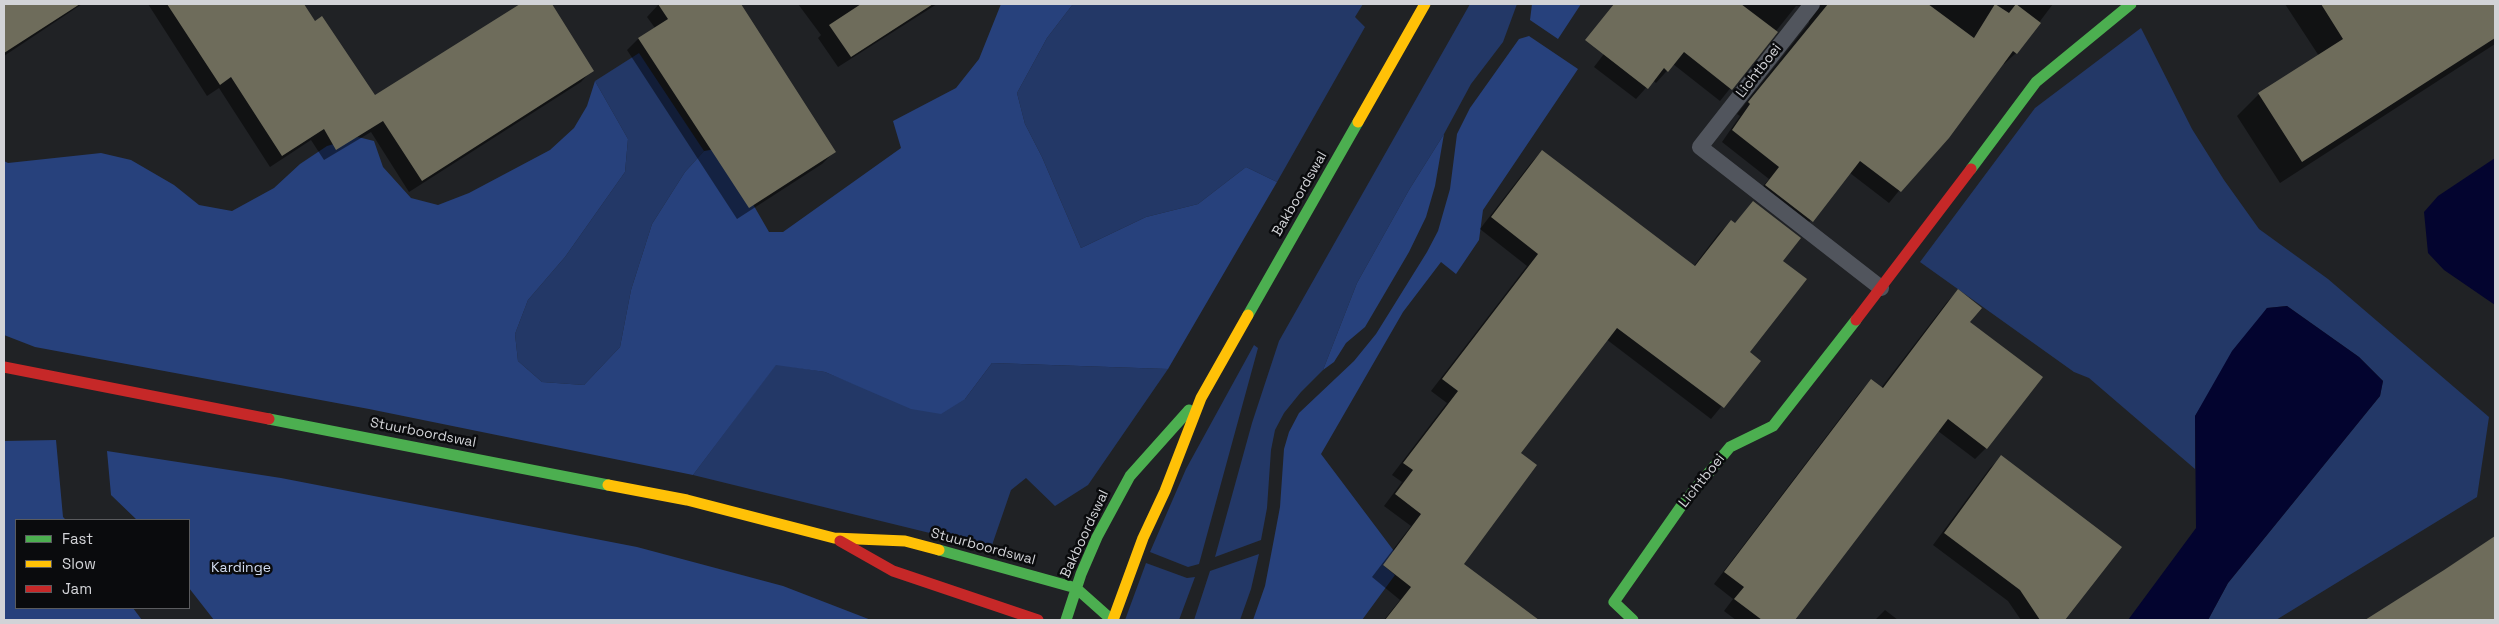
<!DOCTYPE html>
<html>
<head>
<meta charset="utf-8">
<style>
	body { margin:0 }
	#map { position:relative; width:2499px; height:624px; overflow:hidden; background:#202225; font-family:"Space Grotesk",sans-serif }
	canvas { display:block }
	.frame { position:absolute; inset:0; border:5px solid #d2d3d7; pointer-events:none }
	.legend { position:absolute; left:15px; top:519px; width:175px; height:90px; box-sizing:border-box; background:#0a0b0d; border:1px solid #5a5b5e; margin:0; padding:6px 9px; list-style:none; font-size:15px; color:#d2d3d7 }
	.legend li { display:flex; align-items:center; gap:10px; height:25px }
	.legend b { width:25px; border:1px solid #5a5b5e }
</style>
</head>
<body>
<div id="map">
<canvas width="2499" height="624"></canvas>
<div class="frame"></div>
<ul class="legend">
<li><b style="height:6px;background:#4caf50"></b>Fast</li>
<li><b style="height:6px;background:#ffc107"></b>Slow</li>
<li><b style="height:6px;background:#c62828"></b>Jam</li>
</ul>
</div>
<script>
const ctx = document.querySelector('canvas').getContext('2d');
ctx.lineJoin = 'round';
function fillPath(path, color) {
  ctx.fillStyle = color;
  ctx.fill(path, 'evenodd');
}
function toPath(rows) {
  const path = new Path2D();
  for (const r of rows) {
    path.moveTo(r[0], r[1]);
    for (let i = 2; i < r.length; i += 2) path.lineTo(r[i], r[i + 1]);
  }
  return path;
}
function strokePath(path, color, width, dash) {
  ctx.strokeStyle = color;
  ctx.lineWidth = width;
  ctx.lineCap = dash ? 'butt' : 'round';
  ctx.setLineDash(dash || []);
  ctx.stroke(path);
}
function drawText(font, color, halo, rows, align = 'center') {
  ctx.font = font + ' "Space Grotesk",sans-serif';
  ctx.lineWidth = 5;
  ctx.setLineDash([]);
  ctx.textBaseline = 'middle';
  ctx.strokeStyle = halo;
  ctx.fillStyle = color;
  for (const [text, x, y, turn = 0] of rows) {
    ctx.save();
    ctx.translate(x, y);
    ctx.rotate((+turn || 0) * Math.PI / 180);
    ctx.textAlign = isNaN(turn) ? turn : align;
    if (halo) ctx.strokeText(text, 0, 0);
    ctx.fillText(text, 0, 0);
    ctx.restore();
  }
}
fillPath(toPath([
	[1073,4,1363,4,1355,17,1365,27,1277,182,1246,167,1198,204,1146,217,1081,248,1042,157,1025,124,1017,93,1047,38],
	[1470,4,1517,4,1503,42,1471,84,1444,134,1409,190,1357,283,1323,370,1301,392,1284,413,1275,430,1271,450,1267,508,1261,540,1215,557,1252,423,1279,341],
	[2141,28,2192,129,2224,180,2259,229,2328,279,2489,417,2477,497,2276,620,2208,620,2228,583,2380,396,2383,381,2359,357,2287,306,2267,308,2195,416,2195,469,2089,378,2074,372,1920,262,2035,108],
	[639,53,704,151,685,172,652,224,631,290,620,347,584,385,542,382,518,361,515,334,528,300,565,257,625,172,628,139,595,81],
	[1254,345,1258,348,1199,564,1188,567,1150,552,1186,469],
	[992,363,1168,369,1088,485,1055,506,1026,478,1011,490,991,548,693,475,776,364,825,372,867,389,965,399],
	[1259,554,1251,589,1240,620,1194,620,1210,571],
	[1146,563,1187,578,1195,577,1179,620,1125,620]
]), '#233867');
fillPath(toPath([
	[1001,4,1073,4,1047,38,1017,93,1025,124,1042,157,1081,248,1146,217,1198,204,1246,167,1277,182,1168,369,992,363,965,399,941,414,911,409,825,372,776,365,693,475,369,409,35,347,4,335,4,161,8,163,101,153,131,160,174,185,199,205,232,211,274,188,300,164,327,146,358,137,374,141,383,167,411,198,438,205,469,193,550,150,574,128,587,106,595,81,628,139,625,172,565,257,528,300,515,334,518,361,542,382,584,385,620,347,631,290,652,224,685,172,704,151,716,149,739,180,769,232,783,232,901,148,893,121,956,88,979,59],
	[1532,4,1581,4,1558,39,1530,20],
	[1529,36,1578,69,1483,210,1479,240,1456,274,1441,262,1403,312,1321,454,1394,551,1383,565,1395,575,1362,620,1253,620,1265,586,1274,539,1280,507,1284,449,1289,432,1299,413,1354,361,1376,334,1427,252,1438,231,1450,189,1457,134,1470,108,1519,39],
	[1444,134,1435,186,1426,217,1409,252,1365,327,1346,343,1334,362,1323,370,1357,283,1409,190],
	[56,440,63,517,66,520,16,520,16,608,133,608,142,620,4,620,4,441],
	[107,451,281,478,637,547,783,586,871,620,214,620,189,588,189,520,137,520,111,495]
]), '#27417c');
fillPath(toPath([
	[2495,158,2495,305,2444,270,2428,253,2424,212,2438,196],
	[2287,306,2359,357,2383,381,2380,396,2228,583,2208,620,2128,620,2196,528,2195,416,2232,351,2267,308]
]), '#03042f');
fillPath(toPath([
	[4,4,82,4,4,56],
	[148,4,303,4,315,22,374,96,592,70,581,82,409,192,371,132,324,160,311,140,270,167,219,88,207,96],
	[659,4,739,4,834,152,822,164,737,219,627,50,639,38,655,28,647,17],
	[798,4,937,4,838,67,818,38,821,35],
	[1642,4,2053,4,2016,53,2004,64,2003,63,1889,203,1850,173,1800,233,1754,197,1769,179,1722,142,1740,116,1737,114,1809,23,1810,13,1806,7,1796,6,1720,101,1673,64,1656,83,1653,80,1636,99,1594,67],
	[2285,4,2495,4,2495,44,2280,183,2237,116,2259,94,2319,56],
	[1542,151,1694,266,1719,233,1731,222,1734,224,1753,202,1782,261,1748,353,1759,361,1711,419,1606,339,1520,454,1462,564,1536,620,1384,620,1400,600,1372,577,1411,526,1384,506,1402,482,1392,475,1447,403,1431,391,1527,266,1480,229,1531,163],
	[1958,291,1969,322,1986,448,1975,459,1938,431,1794,620,1736,620,1724,611,1733,599,1714,584,1860,392,1871,381,1881,388,1947,302],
	[2001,457,2068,602,2053,620,2021,620,2008,601,1933,545,1990,468],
	[2495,537,2495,620,2367,620],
	[1885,610,1898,620,1875,620]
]), '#0007');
fillPath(toPath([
	[4,4,80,4,4,53],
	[167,4,304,4,315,21,322,16,375,95,520,4,552,4,594,71,422,181,383,121,336,150,324,129,282,156,231,77,220,85],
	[658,4,741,4,836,152,749,208,638,38,668,19],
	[861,4,933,4,851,57,829,25],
	[1614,4,1741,4,1778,32,1732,90,1684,52,1668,72,1664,68,1648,89,1585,40],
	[1828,4,1928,4,1974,38,1995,4,2009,13,2016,4,2041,23,2017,54,2013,51,1949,138,1901,192,1860,161,1813,222,1765,185,1779,167,1732,130,1750,104,1748,102],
	[2321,4,2495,4,2495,38,2302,162,2258,93,2343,39],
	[1542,150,1695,266,1731,220,1735,223,1753,201,1801,238,1783,261,1807,279,1750,352,1761,361,1724,408,1617,328,1521,453,1537,465,1464,564,1539,620,1385,620,1411,587,1383,565,1421,514,1395,494,1413,470,1403,463,1458,391,1442,379,1538,254,1491,217],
	[1958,289,1982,308,1970,322,2043,377,1987,449,1948,419,1795,620,1762,620,1734,599,1744,587,1724,572,1871,379,1883,388],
	[2001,455,2122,547,2065,620,2040,620,2020,590,1944,533],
	[2495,536,2495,620,2365,620,2444,570]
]), '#6e6c5b');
strokePath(toPath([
	[1812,4,1700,147,1881,288]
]), '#51555d', 16);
strokePath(toPath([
	[1971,169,2036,82,2131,4],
	[1248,315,1358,122],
	[269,419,608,485],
	[939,550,1076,588,1112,620],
	[1066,620,1081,574,1097,537,1130,476,1189,410],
	[1633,620,1614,602,1682,505,1730,447,1773,426,1856,320]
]), '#4caf50', 11);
strokePath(toPath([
	[1358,122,1425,4],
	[608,485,687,500,834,538,905,541,939,550],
	[1113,620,1143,538,1165,491,1201,398,1248,315]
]), '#ffc107', 11);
strokePath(toPath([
	[1856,320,1971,169],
	[4,367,269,419],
	[840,541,893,571,1038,620]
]), '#c62828', 11);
drawText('14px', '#d2d3d7', '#0a0b0d', [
	["Lichtboei",1759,71,-52],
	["Bakboordswal",1300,194,-60],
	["Stuurboordswal",423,433,11],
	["Lichtboei",1702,481,-51],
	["Bakboordswal",1085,534,-65],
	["Stuurboordswal",983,547,15]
]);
drawText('14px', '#d1dcf0', '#0a0b0d', [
	["Kardinge",241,568]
]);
</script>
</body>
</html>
